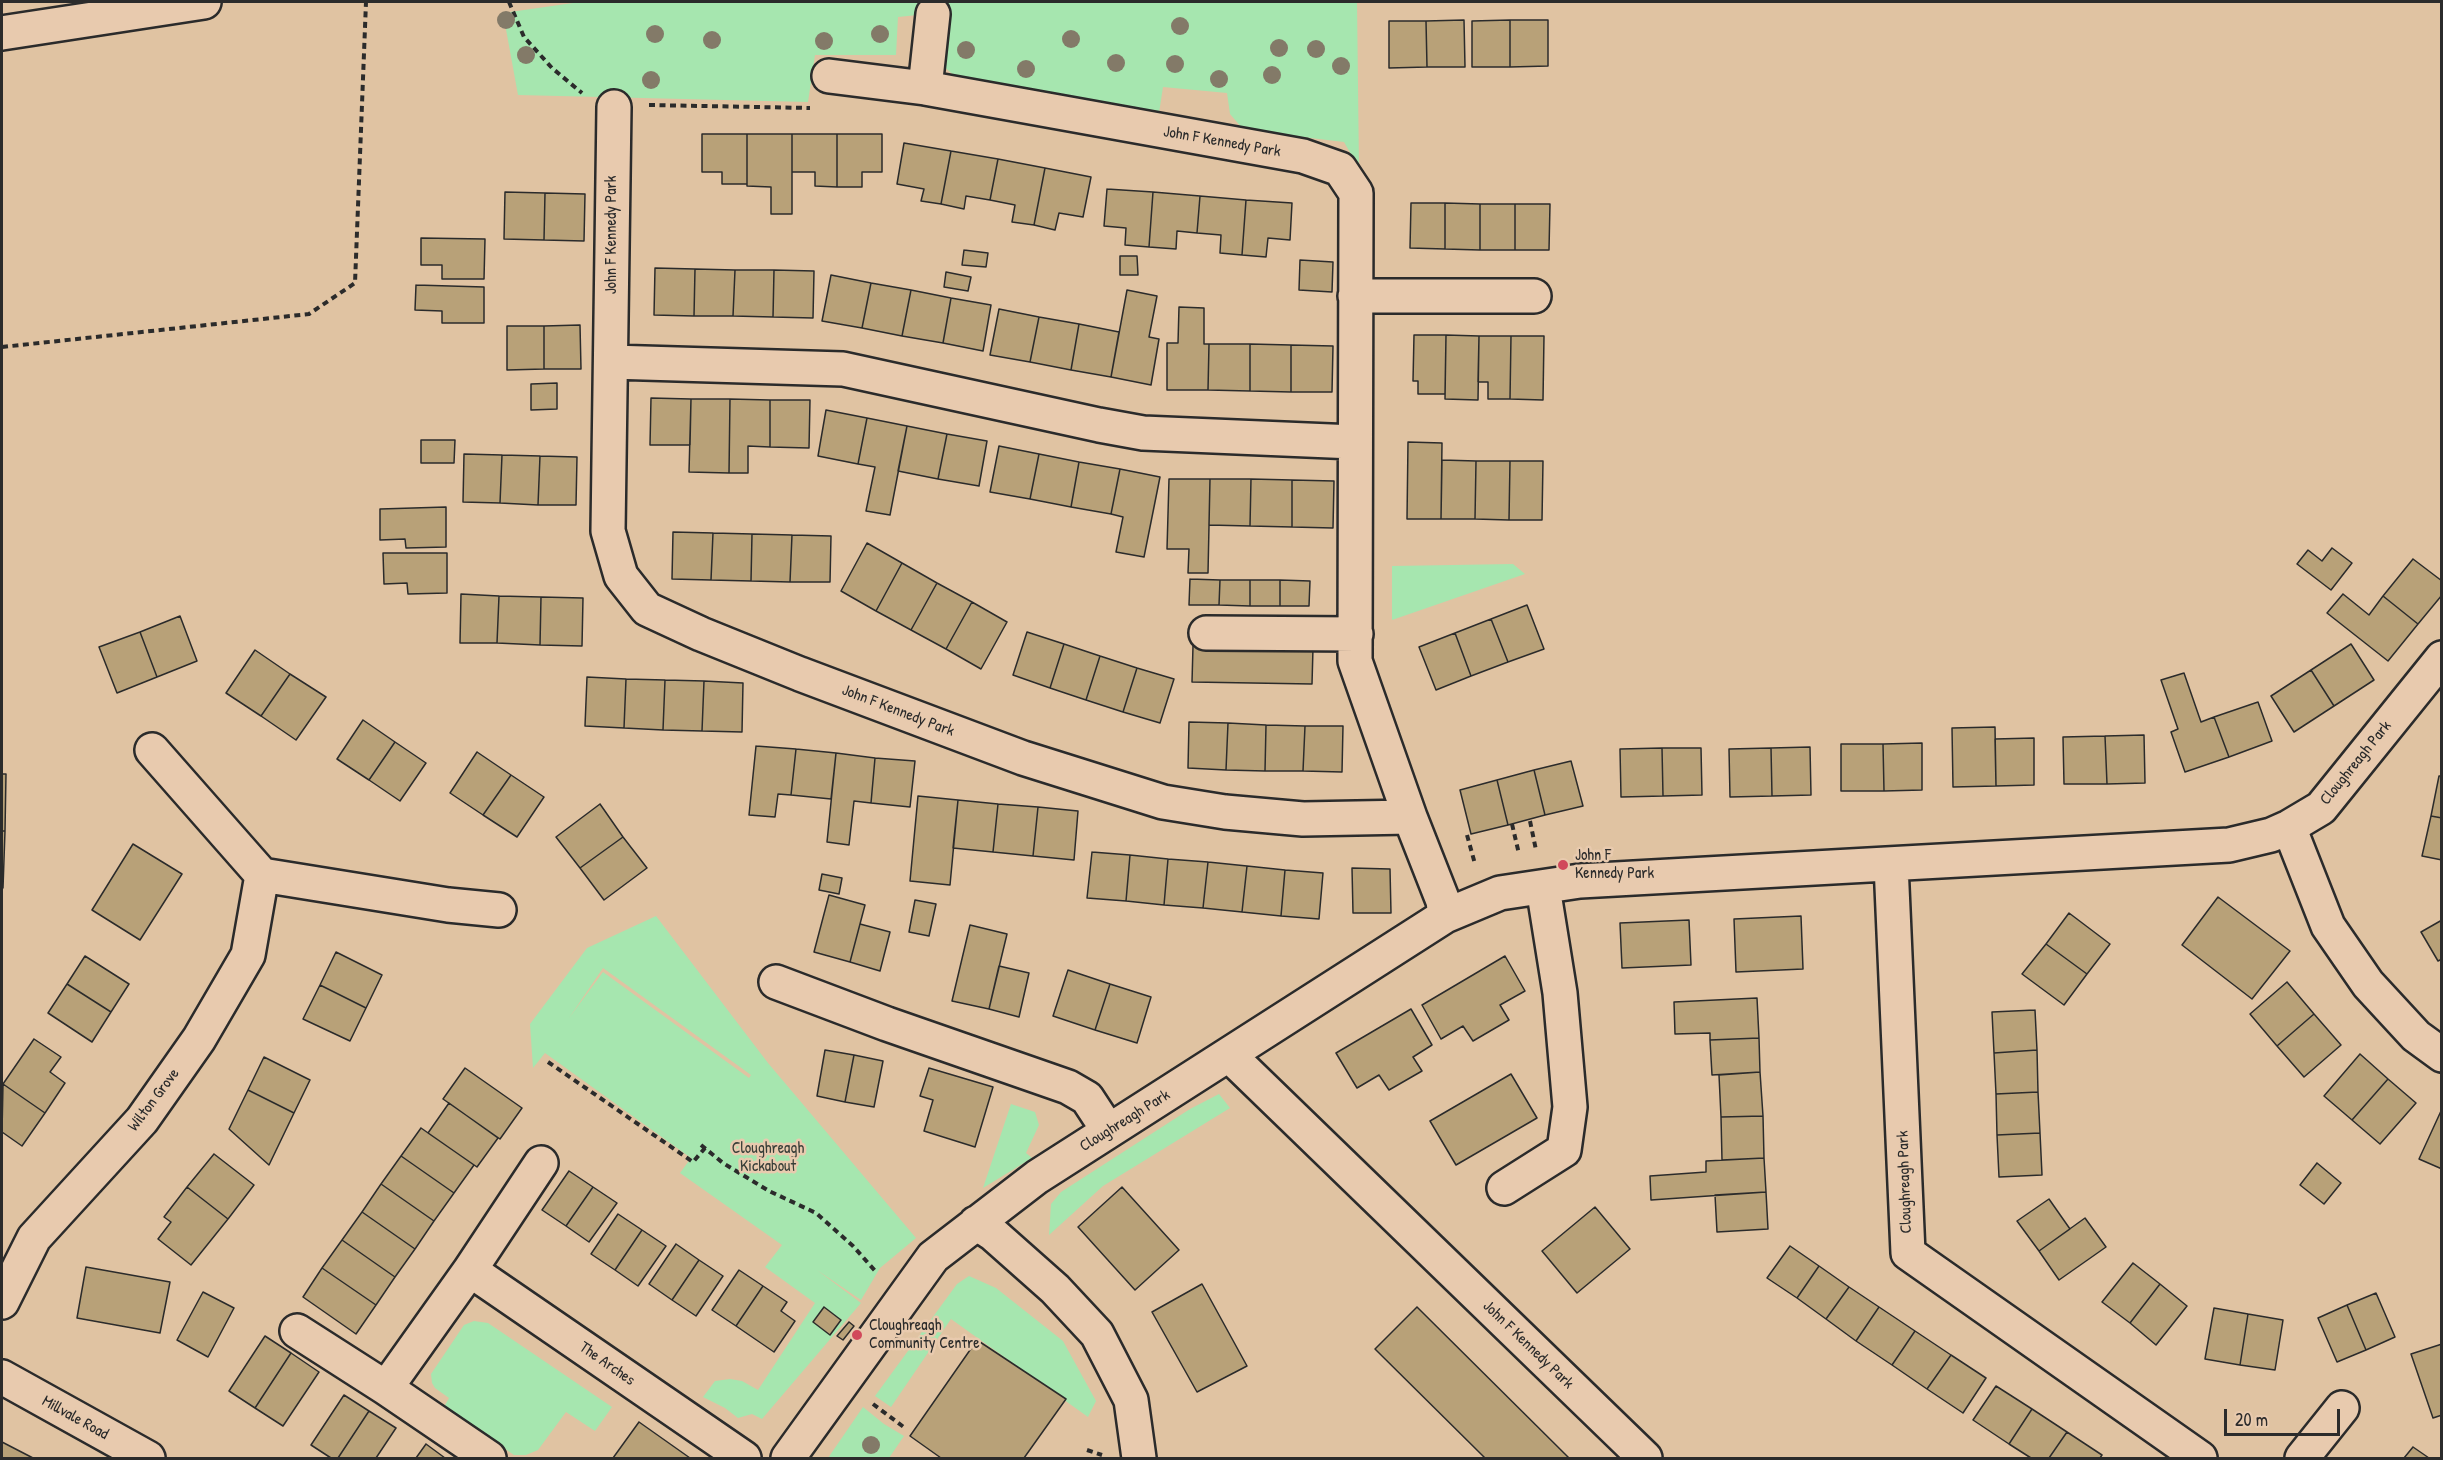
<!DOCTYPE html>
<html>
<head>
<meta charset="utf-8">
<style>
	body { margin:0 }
	#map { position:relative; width:2443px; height:1460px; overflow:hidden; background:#e0c3a2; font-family:"Patrick Hand",sans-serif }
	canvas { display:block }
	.frame { position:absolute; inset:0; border:3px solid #2b2b2b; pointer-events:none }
	.scale { position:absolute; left:2224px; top:1409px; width:116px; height:27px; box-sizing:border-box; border:3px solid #2b2b2b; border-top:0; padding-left:8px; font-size:18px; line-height:21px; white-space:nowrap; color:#2b2b2b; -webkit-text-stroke:4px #e8caae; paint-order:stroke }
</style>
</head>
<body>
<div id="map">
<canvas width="2443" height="1460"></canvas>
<div class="frame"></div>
<div class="scale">20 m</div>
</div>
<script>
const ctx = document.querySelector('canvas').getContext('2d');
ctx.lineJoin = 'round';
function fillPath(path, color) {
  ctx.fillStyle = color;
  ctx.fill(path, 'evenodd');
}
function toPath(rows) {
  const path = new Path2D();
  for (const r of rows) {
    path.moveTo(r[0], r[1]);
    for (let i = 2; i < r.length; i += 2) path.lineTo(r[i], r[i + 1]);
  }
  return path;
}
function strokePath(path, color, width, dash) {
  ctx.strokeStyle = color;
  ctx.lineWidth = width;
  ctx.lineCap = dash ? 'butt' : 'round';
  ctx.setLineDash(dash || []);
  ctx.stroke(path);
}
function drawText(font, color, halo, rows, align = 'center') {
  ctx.font = font + ' "Patrick Hand",sans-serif';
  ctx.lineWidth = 5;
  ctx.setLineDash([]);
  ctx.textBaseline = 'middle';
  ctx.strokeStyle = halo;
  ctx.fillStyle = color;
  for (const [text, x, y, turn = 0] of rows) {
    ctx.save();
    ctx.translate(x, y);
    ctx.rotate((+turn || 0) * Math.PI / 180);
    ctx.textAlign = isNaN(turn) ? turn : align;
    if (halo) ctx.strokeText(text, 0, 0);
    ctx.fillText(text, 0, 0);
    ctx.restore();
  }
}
fillPath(toPath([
	[580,2,1357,2,1359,168,1344,142,1277,134,1242,128,1230,114,1227,93,1163,87,1159,113,958,79,942,65,947,12,898,17,896,55,815,55,808,102,518,95,503,13],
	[1513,564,1525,574,1392,620,1392,566],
	[656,916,768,1063,916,1238,880,1268,861,1300,817,1270,861,1303,762,1419,752,1414,738,1418,725,1408,703,1397,715,1381,730,1379,742,1381,758,1390,815,1303,765,1267,782,1245,680,1173,691,1158,545,1053,533,1068,530,1024,587,948],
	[603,968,751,1075,749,1078,603,972,569,1018],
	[1219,1094,1230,1108,1103,1186,1049,1235,1051,1204,1061,1192,1190,1109],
	[1011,1104,1035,1112,1039,1125,1026,1153,1032,1158,983,1188],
	[969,1276,996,1288,1063,1341,1096,1401,1088,1417,951,1319,891,1407,875,1396,957,1284],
	[474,1321,488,1323,612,1407,595,1431,566,1412,538,1450,526,1455,514,1455,444,1407,449,1398,435,1388,432,1383,431,1374,464,1325],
	[863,1407,884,1424,904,1436,889,1458,828,1458]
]), '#a6e6af');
const building = toPath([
	[1464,20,1465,67,1427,67,1426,21,1464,20],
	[1510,20,1548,20,1548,66,1510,67,1510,20],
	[1510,20,1510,67,1472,67,1472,21,1510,20],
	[1389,21,1426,21,1427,67,1389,68,1389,21],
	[702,134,747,134,747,184,722,184,722,172,702,172,702,134],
	[747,134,792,134,792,214,771,214,771,187,747,186,747,134],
	[792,134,837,134,837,187,815,186,815,172,792,172,792,134],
	[837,134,882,134,882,172,862,172,862,187,837,187,837,134],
	[904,143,951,151,941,204,921,201,924,189,897,184,904,143],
	[951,151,998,159,990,200,966,196,964,209,941,204,951,151],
	[998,159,1045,168,1034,225,1012,222,1015,205,990,200,998,159],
	[1045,168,1091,177,1083,217,1059,213,1055,230,1034,225,1045,168],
	[1107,189,1153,192,1149,247,1125,245,1126,228,1104,226,1107,189],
	[505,192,545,193,544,240,504,239,505,192],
	[1153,192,1200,196,1197,233,1177,231,1176,249,1149,247,1153,192],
	[545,193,585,194,584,241,544,240,545,193],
	[1200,196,1246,200,1242,255,1220,253,1221,235,1197,233,1200,196],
	[1246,200,1292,203,1290,240,1268,238,1266,257,1242,255,1246,200],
	[1411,203,1445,203,1445,249,1410,248,1411,203],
	[1445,203,1480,204,1480,250,1445,249,1445,203],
	[1480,204,1515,204,1515,250,1480,250,1480,204],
	[1515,204,1550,204,1549,250,1515,250,1515,204],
	[421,238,485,239,484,279,442,279,442,265,421,265,421,238],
	[964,250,988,253,986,267,962,265,964,250],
	[1120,256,1137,256,1138,275,1120,275,1120,256],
	[1300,260,1333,262,1332,292,1299,290,1300,260],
	[655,268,695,269,694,316,654,315,655,268],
	[695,269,735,270,733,316,694,316,695,269],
	[735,270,774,270,773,317,733,316,735,270],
	[774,270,814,271,813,318,773,317,774,270],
	[946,272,971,277,968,291,944,287,946,272],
	[831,275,871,283,862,328,822,321,831,275],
	[871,283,911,290,902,336,862,328,871,283],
	[416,285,484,287,484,323,442,323,442,311,415,310,416,285],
	[911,290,951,298,943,343,902,336,911,290],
	[1127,290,1157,296,1149,337,1159,339,1151,385,1111,377,1127,290],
	[951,298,991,305,983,351,943,343,951,298],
	[1179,307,1204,308,1204,344,1209,344,1208,390,1167,390,1167,343,1178,343,1179,307],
	[999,309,1039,317,1030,362,990,355,999,309],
	[1039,317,1079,324,1071,370,1030,362,1039,317],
	[1079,324,1119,332,1111,377,1071,370,1079,324],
	[580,325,581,369,544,369,544,326,580,325],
	[507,326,544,326,544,369,507,370,507,326],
	[1414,335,1446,335,1445,394,1418,394,1418,381,1413,381,1414,335],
	[1446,335,1479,336,1478,400,1445,399,1446,335],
	[1479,336,1511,336,1510,399,1488,399,1488,382,1478,382,1479,336],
	[1511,336,1544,336,1543,400,1510,399,1511,336],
	[1209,344,1250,344,1250,391,1208,390,1209,344],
	[1250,344,1291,345,1291,392,1250,391,1250,344],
	[1291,345,1333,346,1332,392,1291,392,1291,345],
	[557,383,557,409,531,410,531,384,557,383],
	[651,398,691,399,690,445,650,445,651,398],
	[691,399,730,399,729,473,689,472,691,399],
	[730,399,770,400,770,447,748,446,748,473,729,473,730,399],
	[770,400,810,400,809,448,770,447,770,400],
	[826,410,867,418,858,464,818,456,826,410],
	[867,418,907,426,890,515,866,511,875,467,858,464,867,418],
	[907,426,947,434,938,479,898,471,907,426],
	[947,434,987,441,979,486,938,479,947,434],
	[421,440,455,440,454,463,421,463,421,440],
	[1408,442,1442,443,1441,519,1407,519,1408,442],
	[999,446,1039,454,1030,499,990,492,999,446],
	[464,454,502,455,500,503,463,502,464,454],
	[1039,454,1079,462,1071,507,1030,499,1039,454],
	[502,455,540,456,538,505,500,503,502,455],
	[540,456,577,457,576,505,538,505,540,456],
	[1442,460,1476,461,1475,519,1441,519,1442,460],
	[1476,461,1510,461,1509,520,1475,519,1476,461],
	[1510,461,1543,461,1542,520,1509,520,1510,461],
	[1079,462,1120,469,1111,514,1071,507,1079,462],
	[1120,469,1160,477,1144,557,1116,552,1123,517,1111,514,1120,469],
	[1169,479,1210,479,1208,573,1188,573,1189,549,1167,549,1169,479],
	[1210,479,1251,479,1250,526,1209,525,1210,479],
	[1251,479,1292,480,1292,527,1250,526,1251,479],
	[1292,480,1334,481,1333,528,1292,527,1292,480],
	[446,507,446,547,406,548,405,539,380,540,380,509,446,507],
	[673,532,713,533,711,580,672,579,673,532],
	[713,533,752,534,751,581,711,580,713,533],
	[752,534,792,535,790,582,751,581,752,534],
	[792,535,831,536,830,582,790,582,792,535],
	[867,543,902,563,876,611,841,591,867,543],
	[2332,548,2352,563,2331,590,2297,564,2308,550,2322,561,2332,548],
	[383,553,447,553,447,593,408,594,407,583,384,584,383,553],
	[2413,559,2442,581,2442,595,2418,624,2383,596,2413,559],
	[902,563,937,583,911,630,876,611,902,563],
	[1190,579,1220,580,1219,605,1189,605,1190,579],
	[1220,580,1250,580,1250,606,1219,605,1220,580],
	[1250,580,1280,580,1280,606,1250,606,1250,580],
	[1280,580,1310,581,1309,606,1280,606,1280,580],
	[937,583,972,602,946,649,911,630,937,583],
	[461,594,499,596,497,643,460,643,461,594],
	[2343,594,2369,615,2383,596,2418,624,2388,661,2327,613,2343,594],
	[499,596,541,597,540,645,497,643,499,596],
	[541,597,583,598,582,646,540,645,541,597],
	[972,602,1007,622,981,669,946,649,972,602],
	[1527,605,1544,649,1508,662,1491,619,1527,605],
	[180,616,197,661,157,677,140,632,180,616],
	[1491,619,1508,662,1471,676,1455,633,1491,619],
	[140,632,157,677,117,693,99,647,140,632],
	[1027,632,1064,644,1050,688,1013,675,1027,632],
	[1455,633,1471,676,1436,690,1419,647,1455,633],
	[1064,644,1100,656,1086,700,1050,688,1064,644],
	[2351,644,2374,680,2334,706,2311,670,2351,644],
	[1193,646,1313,648,1312,684,1192,682,1193,646],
	[255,650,290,674,261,716,226,693,255,650],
	[1100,656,1137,668,1123,712,1086,700,1100,656],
	[1137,668,1174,679,1160,723,1123,712,1137,668],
	[2311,670,2334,706,2294,732,2271,696,2311,670],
	[2184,673,2201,722,2214,717,2229,757,2185,772,2171,732,2178,729,2161,680,2184,673],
	[290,674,326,697,296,740,261,716,290,674],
	[587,677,626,679,624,728,585,726,587,677],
	[626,679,665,680,663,730,624,728,626,679],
	[665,680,704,681,702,731,663,730,665,680],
	[704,681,743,683,742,732,702,731,704,681],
	[2258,702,2272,741,2229,757,2214,717,2258,702],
	[363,720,395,742,369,780,337,759,363,720],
	[1189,722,1228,723,1226,770,1188,768,1189,722],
	[1228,723,1266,725,1265,771,1226,770,1228,723],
	[1266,725,1305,726,1303,771,1265,771,1266,725],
	[1305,726,1343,726,1342,772,1303,771,1305,726],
	[1995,727,1996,786,1953,787,1952,728,1995,727],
	[2144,735,2145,783,2107,784,2105,736,2144,735],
	[2105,736,2107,784,2064,784,2063,737,2105,736],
	[2034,738,2034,785,1996,786,1995,739,2034,738],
	[395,742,426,763,400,801,369,780,395,742],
	[1922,743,1922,790,1884,791,1883,744,1922,743],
	[1841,744,1883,744,1884,791,1841,791,1841,744],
	[756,746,796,749,791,795,778,794,775,817,749,815,756,746],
	[1810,747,1811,795,1772,796,1771,748,1810,747],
	[1662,748,1663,796,1621,797,1620,749,1662,748],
	[1662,748,1701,748,1702,795,1663,796,1662,748],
	[1771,748,1772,796,1730,797,1729,749,1771,748],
	[796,749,836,753,831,799,791,795,796,749],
	[477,752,511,775,483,815,450,793,477,752],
	[836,753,875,758,871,803,854,801,849,845,827,842,836,753],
	[875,758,915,761,910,807,871,803,875,758],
	[1571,761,1583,806,1545,815,1534,770,1571,761],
	[1534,770,1545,815,1508,825,1497,780,1534,770],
	[2,774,6,774,5,831,2,831,2,774],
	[511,775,544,797,517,837,483,815,511,775],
	[2439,776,2442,776,2442,818,2431,816,2439,776],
	[1497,780,1508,825,1471,834,1460,790,1497,780],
	[918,796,958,800,950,885,910,881,918,796],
	[958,800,998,804,993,852,953,848,958,800],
	[600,804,623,837,580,868,556,837,600,804],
	[998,804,1038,807,1033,856,993,852,998,804],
	[1038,807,1078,811,1074,860,1033,856,1038,807],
	[2431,816,2442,818,2442,860,2422,856,2431,816],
	[2,831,5,831,3,888,2,887,2,831],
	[623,837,647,868,604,900,580,868,623,837],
	[133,844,182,874,140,940,92,910,133,844],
	[1092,852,1130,855,1126,901,1087,898,1092,852],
	[1130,855,1168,859,1164,905,1126,901,1130,855],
	[1168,859,1208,862,1203,908,1164,905,1168,859],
	[1208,862,1247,866,1242,912,1203,908,1208,862],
	[1247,866,1285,870,1281,916,1242,912,1247,866],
	[1352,868,1390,869,1391,913,1353,913,1352,868],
	[1285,870,1323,873,1319,919,1281,916,1285,870],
	[822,874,842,878,839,894,819,890,822,874],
	[829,895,865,905,850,962,814,952,829,895],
	[2218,897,2290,951,2252,999,2182,945,2218,897],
	[915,900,936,904,929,936,909,932,915,900],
	[2069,913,2110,944,2087,974,2046,944,2069,913],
	[1801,916,1803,969,1736,972,1734,919,1801,916],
	[1689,920,1691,965,1622,968,1620,923,1689,920],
	[2442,920,2442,959,2438,961,2421,932,2442,920],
	[860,924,890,932,880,971,850,962,860,924],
	[970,925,1007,934,989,1009,952,1001,970,925],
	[2046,944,2087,974,2064,1005,2022,974,2046,944],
	[336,952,382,975,366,1008,320,985,336,952],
	[85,956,129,984,111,1012,67,984,85,956],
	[1505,956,1525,991,1500,1005,1509,1020,1473,1041,1463,1026,1441,1039,1422,1005,1505,956],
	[999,966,1029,973,1019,1017,989,1009,999,966],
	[1068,970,1110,984,1095,1030,1053,1016,1068,970],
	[2287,982,2314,1014,2277,1046,2250,1014,2287,982],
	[67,984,111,1012,92,1042,48,1013,67,984],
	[1110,984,1151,997,1137,1043,1095,1030,1110,984],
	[320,985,366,1008,350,1041,303,1019,320,985],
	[1757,998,1759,1038,1710,1040,1710,1033,1675,1034,1674,1002,1757,998],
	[1411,1009,1432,1045,1413,1057,1422,1071,1389,1090,1379,1075,1357,1088,1336,1053,1411,1009],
	[2035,1010,2037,1050,1994,1053,1992,1012,2035,1010],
	[2314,1014,2341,1045,2304,1077,2277,1046,2314,1014],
	[1759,1038,1760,1072,1712,1075,1710,1040,1759,1038],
	[34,1039,61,1057,50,1072,65,1083,45,1113,3,1084,34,1039],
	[825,1050,854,1055,845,1102,817,1096,825,1050],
	[2037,1050,2038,1092,1996,1094,1994,1053,2037,1050],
	[2360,1054,2388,1079,2352,1120,2324,1096,2360,1054],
	[854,1055,883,1061,874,1107,845,1102,854,1055],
	[264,1057,310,1080,294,1113,248,1090,264,1057],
	[465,1068,522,1108,500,1139,443,1099,465,1068],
	[929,1068,993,1087,975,1147,924,1131,933,1100,920,1096,929,1068],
	[1760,1072,1763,1116,1721,1117,1719,1075,1760,1072],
	[1511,1074,1537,1118,1456,1165,1430,1121,1511,1074],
	[2388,1079,2416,1103,2380,1144,2352,1120,2388,1079],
	[3,1084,45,1113,22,1146,2,1132,3,1084],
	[248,1090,294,1113,269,1165,229,1129,248,1090],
	[2038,1092,2040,1133,1997,1135,1996,1094,2038,1092],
	[449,1103,498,1138,477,1167,428,1133,449,1103],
	[2441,1111,2442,1111,2442,1169,2419,1159,2441,1111],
	[1763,1116,1764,1158,1722,1160,1721,1117,1763,1116],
	[421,1128,474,1165,454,1193,401,1156,421,1128],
	[2040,1133,2042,1175,1999,1177,1997,1135,2040,1133],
	[214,1154,254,1185,228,1219,187,1187,214,1154],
	[401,1156,454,1193,434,1221,381,1184,401,1156],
	[1764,1158,1766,1192,1651,1200,1650,1176,1706,1172,1706,1161,1764,1158],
	[2317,1163,2341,1183,2324,1204,2300,1185,2317,1163],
	[569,1171,593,1187,566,1226,542,1210,569,1171],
	[381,1184,434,1221,415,1249,362,1212,381,1184],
	[187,1187,228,1219,191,1265,158,1239,171,1222,164,1217,187,1187],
	[593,1187,617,1203,589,1242,566,1226,593,1187],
	[1122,1187,1179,1250,1135,1290,1078,1227,1122,1187],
	[1766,1192,1768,1229,1717,1232,1715,1195,1766,1192],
	[2049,1199,2070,1229,2039,1251,2017,1221,2049,1199],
	[1595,1207,1630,1249,1577,1293,1542,1251,1595,1207],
	[362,1212,415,1249,395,1277,342,1240,362,1212],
	[618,1214,642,1230,615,1270,591,1254,618,1214],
	[2085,1218,2106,1247,2059,1280,2039,1251,2085,1218],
	[642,1230,666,1246,638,1286,615,1270,642,1230],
	[342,1240,395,1277,376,1305,322,1268,342,1240],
	[676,1244,699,1260,672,1300,649,1284,676,1244],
	[1790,1246,1819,1266,1797,1298,1767,1278,1790,1246],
	[699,1260,723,1276,696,1316,672,1300,699,1260],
	[2133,1263,2160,1284,2130,1323,2102,1302,2133,1263],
	[1819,1266,1849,1287,1826,1319,1797,1298,1819,1266],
	[86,1267,170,1282,160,1333,77,1318,86,1267],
	[322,1268,376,1305,356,1334,303,1297,322,1268],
	[739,1270,763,1286,736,1326,712,1310,739,1270],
	[1202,1284,1247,1366,1197,1392,1152,1312,1202,1284],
	[2160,1284,2187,1306,2156,1345,2130,1323,2160,1284],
	[763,1286,787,1302,781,1311,795,1321,774,1352,736,1326,763,1286],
	[1849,1287,1879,1307,1856,1341,1826,1319,1849,1287],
	[203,1292,234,1308,208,1357,177,1340,203,1292],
	[2376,1293,2395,1337,2366,1350,2347,1305,2376,1293],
	[2347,1305,2366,1350,2337,1362,2318,1318,2347,1305],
	[824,1307,841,1320,830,1335,813,1322,824,1307],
	[1417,1307,1569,1458,1485,1458,1375,1349,1417,1307],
	[1879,1307,1915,1331,1892,1365,1856,1341,1879,1307],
	[2214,1308,2248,1314,2240,1365,2205,1359,2214,1308],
	[2248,1314,2283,1320,2275,1370,2240,1365,2248,1314],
	[849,1322,854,1326,843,1340,837,1336,849,1322],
	[1915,1331,1951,1355,1927,1389,1892,1365,1915,1331],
	[265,1336,291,1353,255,1408,229,1391,265,1336],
	[977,1340,1066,1399,1024,1458,941,1458,910,1436,977,1340],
	[2442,1344,2442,1415,2433,1418,2411,1354,2442,1344],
	[291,1353,319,1372,283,1426,255,1408,291,1353],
	[1951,1355,1986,1378,1963,1413,1927,1389,1951,1355],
	[1996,1386,2032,1409,2009,1444,1973,1420,1996,1386],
	[344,1395,369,1411,338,1458,331,1458,311,1445,344,1395],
	[2032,1409,2067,1432,2049,1458,2031,1458,2009,1444,2032,1409],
	[369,1411,396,1428,376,1458,338,1458,369,1411],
	[639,1422,690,1458,613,1458,639,1422],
	[2067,1432,2102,1455,2100,1458,2049,1458,2067,1432],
	[2,1442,33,1458,2,1458,2,1442],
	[426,1444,445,1458,416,1458,426,1444],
	[2413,1447,2429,1458,2404,1458,2413,1447]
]);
fillPath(building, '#b8a178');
strokePath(building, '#2b2b2b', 1.5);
const minor = toPath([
	[829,76,925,88,1303,156,1340,169,1356,193,1355,661,1410,817],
	[925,88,933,14],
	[614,107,608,531,621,576,647,609,701,634,800,674,1023,758,1163,802,1225,812,1303,819,1410,817,1443,901,1445,916],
	[1355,296,1534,296],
	[611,362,843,369,1099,425,1143,433,1354,442],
	[1206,633,1356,634],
	[152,750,262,875,448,905,499,910],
	[2289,827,2328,926,2368,984,2416,1036,2442,1055],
	[1891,864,1908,1253,2200,1458],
	[776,982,887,1024,1068,1087,1087,1098,1108,1130],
	[1229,1055,1645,1458],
	[1504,1188,1564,1150,1570,1107,1560,993,1543,887],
	[976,1223,993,1234,1055,1289,1097,1334,1131,1400,1139,1458],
	[470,1270,541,1163],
	[2,1302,34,1238,142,1120,199,1039,248,955,262,875],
	[297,1331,386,1388],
	[489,1458,386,1388,470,1270,744,1458],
	[788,1458,933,1257,1037,1177,1445,916,1500,893,1580,881,2229,845,2271,835,2289,827,2321,808,2442,658],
	[2302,1458,2342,1408]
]);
const major = toPath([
	[2,33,204,2],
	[2,1377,148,1458]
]);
strokePath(minor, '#2b2b2b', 38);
strokePath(major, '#2b2b2b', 38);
strokePath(toPath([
	[509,2,524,37,552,68,582,93],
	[649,105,810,108],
	[2,347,309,314,355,283,366,2],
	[1530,821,1536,850],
	[1512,824,1519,854],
	[1467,835,1475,864],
	[548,1062,693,1162,705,1148],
	[701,1145,723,1163,769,1191,816,1213,853,1246,877,1273],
	[873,1404,905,1428],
	[1087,1450,1102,1455]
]), '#2b2b2b', 4, [6, 4.5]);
strokePath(minor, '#e8caae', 33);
strokePath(major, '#e8caae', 33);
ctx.fillStyle = '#837a68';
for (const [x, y] of [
	[506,20],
	[1180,26],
	[655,34],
	[880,34],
	[1071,39],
	[712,40],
	[824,41],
	[1279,48],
	[1316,49],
	[966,50],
	[526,55],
	[1116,63],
	[1175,64],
	[1341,66],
	[1026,69],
	[1272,75],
	[1219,79],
	[651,80],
	[871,1445]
]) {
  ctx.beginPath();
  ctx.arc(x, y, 9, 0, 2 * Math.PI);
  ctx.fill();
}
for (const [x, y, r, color] of [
	[1563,865,6,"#d1495b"],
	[857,1335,6,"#d1495b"]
]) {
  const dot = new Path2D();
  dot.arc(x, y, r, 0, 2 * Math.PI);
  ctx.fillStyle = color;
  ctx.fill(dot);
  strokePath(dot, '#e8caae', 2);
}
drawText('16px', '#2b2b2b', '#e8caae', [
	["John F Kennedy Park",1222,142,10],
	["John F Kennedy Park",612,235,-90],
	["John F Kennedy Park",898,711,21],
	["Cloughreagh Park",2356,763,-51],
	["Wilton Grove",154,1100,-53],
	["Cloughreagh Park",1125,1121,-32],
	["Cloughreagh Park",1905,1182,-92],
	["John F Kennedy Park",1528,1345,44],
	["The Arches",607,1364,35],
	["Millvale Road",75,1418,29]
]);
drawText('16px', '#2b2b2b', '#e8caae', [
	["John F",1575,856],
	["Kennedy Park",1575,874],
	["Cloughreagh",869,1326],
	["Community Centre",869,1344]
], 'left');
drawText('16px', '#373e38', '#e8caae', [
	["Cloughreagh",768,1149],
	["Kickabout",768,1167]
]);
</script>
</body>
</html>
